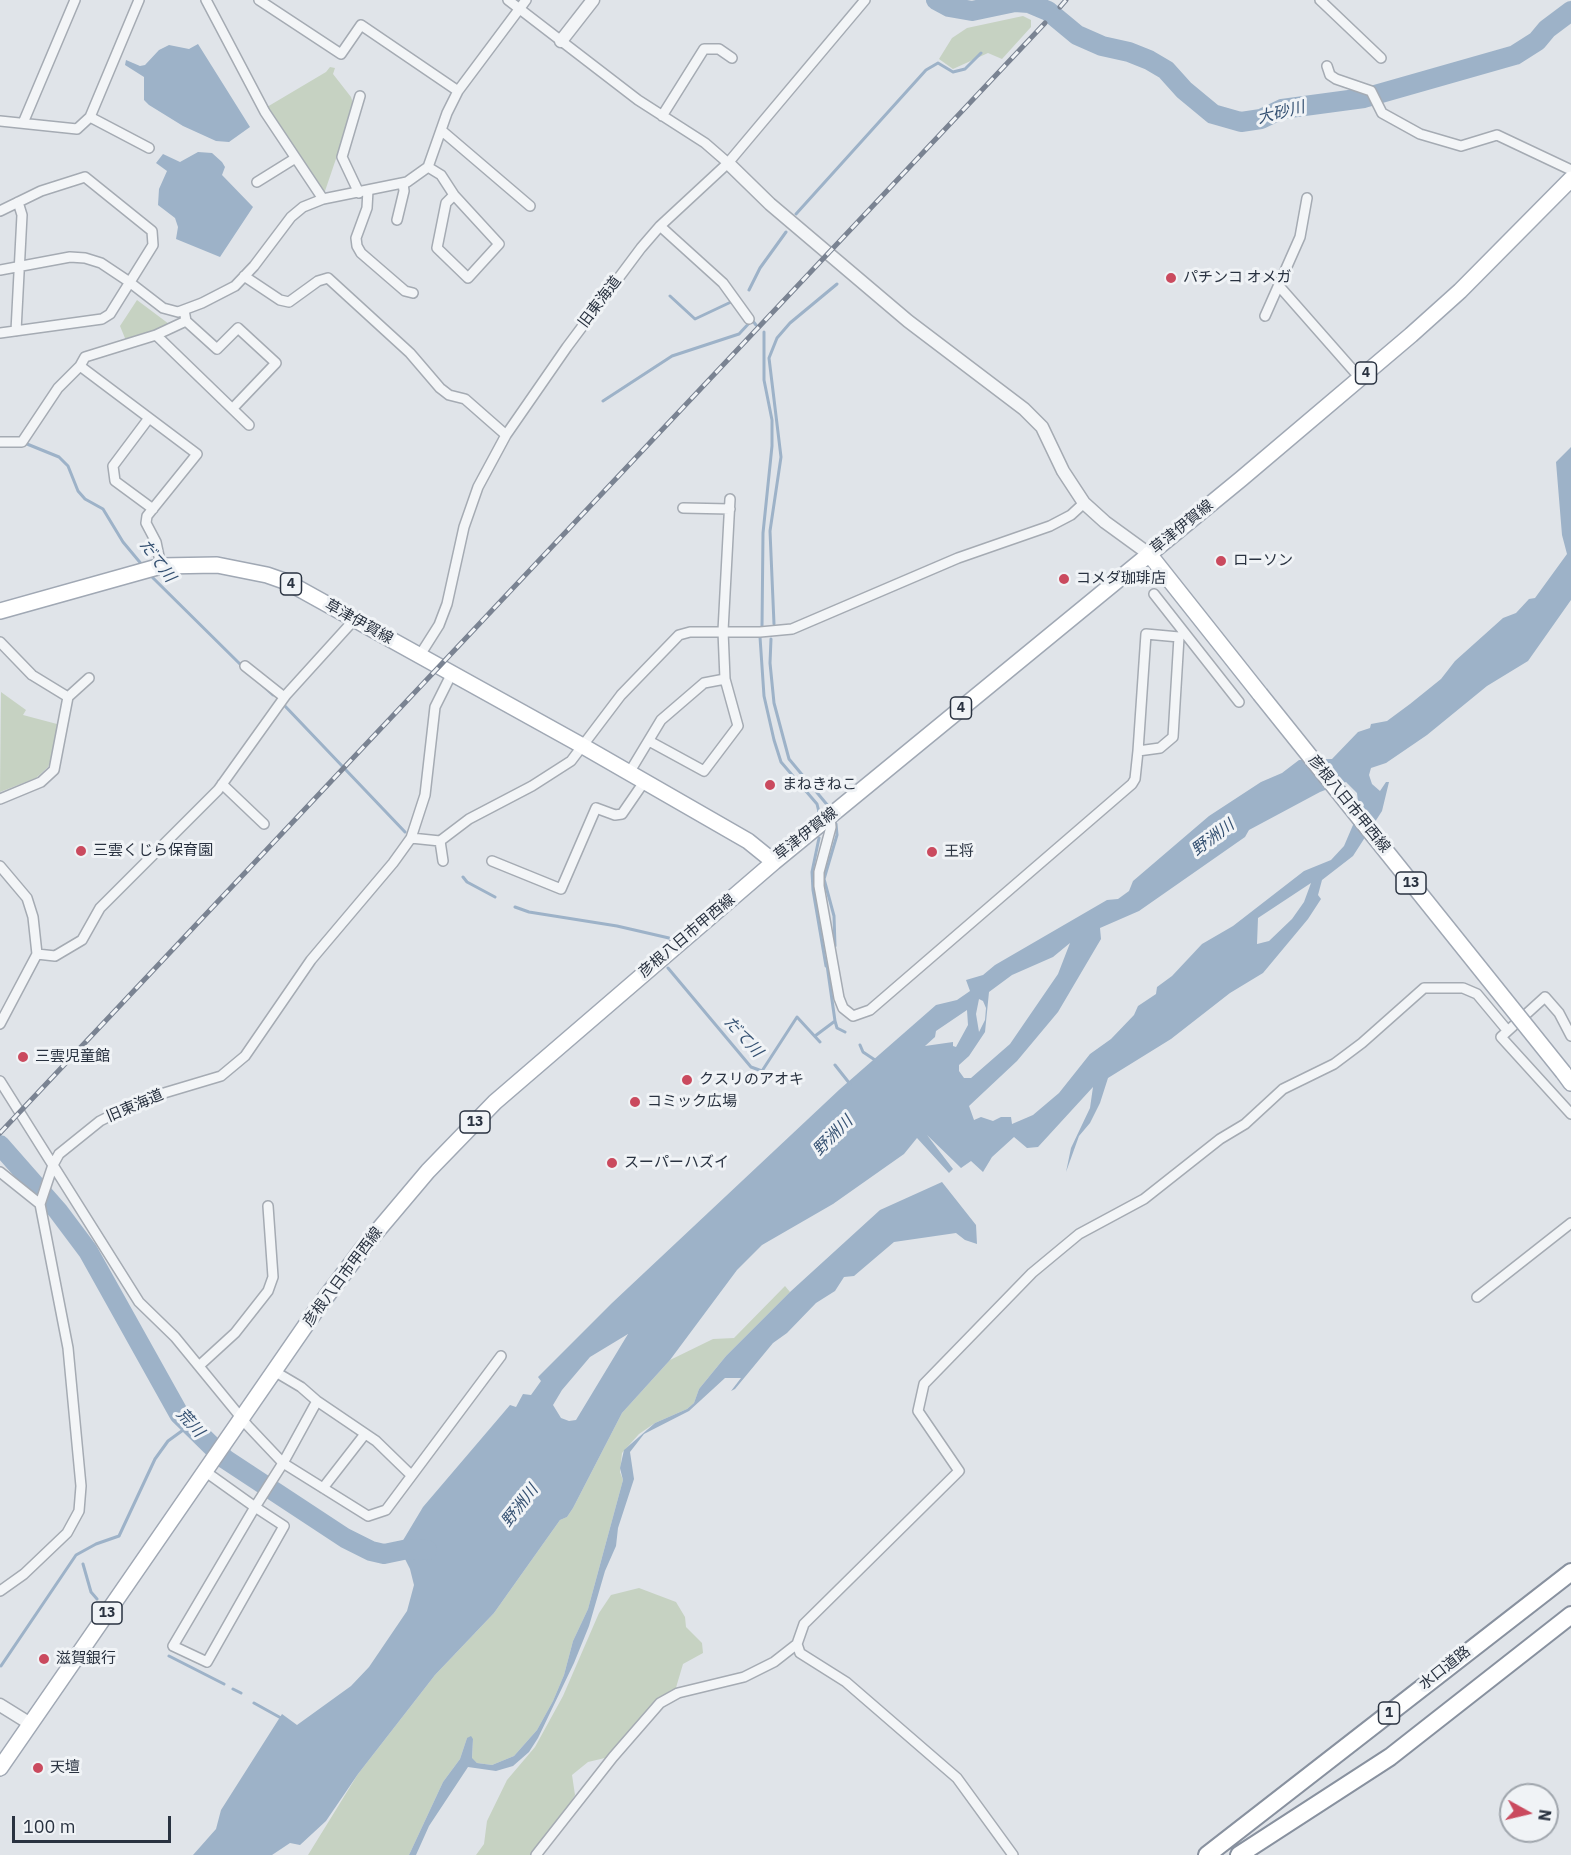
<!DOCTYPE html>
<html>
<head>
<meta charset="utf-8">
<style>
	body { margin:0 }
	#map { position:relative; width:1571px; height:1855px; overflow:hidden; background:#e0e4e9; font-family:"IBM Plex Sans",sans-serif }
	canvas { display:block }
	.north { position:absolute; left:1499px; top:1783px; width:60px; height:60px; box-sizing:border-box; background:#f0f3f6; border:2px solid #a0a6ad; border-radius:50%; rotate:98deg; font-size:16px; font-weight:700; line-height:24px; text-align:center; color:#293240 }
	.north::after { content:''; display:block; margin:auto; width:21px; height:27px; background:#ca4a5e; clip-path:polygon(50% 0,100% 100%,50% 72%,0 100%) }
	.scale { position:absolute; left:12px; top:1816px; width:159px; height:27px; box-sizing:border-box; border:3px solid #293240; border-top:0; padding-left:8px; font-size:18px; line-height:21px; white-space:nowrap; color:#293240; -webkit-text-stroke:4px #f0f3f6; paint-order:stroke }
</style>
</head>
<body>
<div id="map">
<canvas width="1571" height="1855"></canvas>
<div class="north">N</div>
<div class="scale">100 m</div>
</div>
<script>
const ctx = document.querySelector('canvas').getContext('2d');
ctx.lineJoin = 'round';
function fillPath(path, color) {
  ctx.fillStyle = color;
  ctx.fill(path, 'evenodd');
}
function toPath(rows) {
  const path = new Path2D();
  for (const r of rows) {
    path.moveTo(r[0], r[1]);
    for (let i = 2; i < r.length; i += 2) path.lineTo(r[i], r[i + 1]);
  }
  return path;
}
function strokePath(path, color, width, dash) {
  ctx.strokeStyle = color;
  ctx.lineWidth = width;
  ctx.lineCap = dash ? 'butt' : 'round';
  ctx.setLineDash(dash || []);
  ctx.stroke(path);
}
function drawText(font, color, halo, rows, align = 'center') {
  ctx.font = font + ' "IBM Plex Sans","Noto Sans JP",sans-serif';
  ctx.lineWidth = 6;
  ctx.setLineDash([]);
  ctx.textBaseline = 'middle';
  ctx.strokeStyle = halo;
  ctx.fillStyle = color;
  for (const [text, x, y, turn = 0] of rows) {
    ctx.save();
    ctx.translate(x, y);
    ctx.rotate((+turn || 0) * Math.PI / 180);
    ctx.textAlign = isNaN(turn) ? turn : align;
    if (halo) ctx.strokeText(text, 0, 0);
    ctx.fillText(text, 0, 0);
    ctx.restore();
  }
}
fillPath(toPath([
	[1023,16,1031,20,1031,27,1002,59,988,53,953,69,939,59,952,38,967,28],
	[330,67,335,68,333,74,351,97,354,106,324,194,267,107,326,72],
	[137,300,169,324,127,343,120,326],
	[1,692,26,710,23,715,57,724,53,754,48,767,36,778,0,792],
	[785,1286,790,1292,726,1356,699,1389,694,1403,687,1409,655,1423,639,1434,622,1453,620,1472,623,1480,588,1609,573,1641,564,1675,553,1701,537,1730,514,1756,492,1765,477,1763,472,1759,473,1739,467,1738,460,1759,443,1782,409,1855,308,1855,358,1774,435,1675,494,1613,560,1520,567,1517,573,1508,622,1413,670,1360,713,1339,734,1338],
	[639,1588,676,1602,685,1617,686,1627,702,1643,703,1653,683,1664,675,1691,609,1757,588,1762,572,1775,575,1795,553,1832,532,1855,476,1855,484,1844,487,1821,507,1780,535,1747,563,1696,599,1613,611,1595]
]), '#c6d2c2');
fillPath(toPath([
	[198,44,250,127,229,142,216,141,183,126,149,105,144,100,144,77,125,65,126,60,140,66,145,65,159,50,169,45,189,49],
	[198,152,212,153,222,162,225,167,222,175,253,207,220,257,176,239,178,227,175,218,158,205,159,189,167,171,156,163,163,154,180,162],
	[1571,447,1571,600,1528,661,1487,686,1427,735,1386,763,1371,768,1369,775,1372,784,1380,791,1386,782,1389,782,1382,811,1353,856,1322,880,1318,895,1321,899,1308,919,1263,973,1230,993,1171,1039,1108,1078,1100,1103,1090,1123,1079,1136,1066,1172,1071,1148,1090,1108,1093,1087,1038,1147,1027,1148,1014,1137,992,1157,983,1172,971,1161,961,1168,927,1135,953,1169,949,1173,917,1138,904,1154,833,1204,762,1245,737,1270,670,1360,622,1413,573,1508,567,1517,560,1520,494,1613,435,1675,358,1774,326,1821,300,1845,290,1843,272,1855,193,1855,216,1829,221,1810,282,1714,297,1725,351,1686,369,1667,407,1611,414,1585,410,1569,399,1547,423,1507,510,1405,516,1407,523,1394,531,1395,541,1381,538,1377,612,1303,840,1089,936,1005,957,1000,970,991,966,980,983,975,995,965,1107,900,1118,899,1129,891,1133,881,1209,816,1261,782,1282,773,1299,760,1332,759,1358,732,1370,728,1371,724,1387,721,1410,704,1441,679,1455,661,1503,618,1516,613,1529,599,1535,598,1567,554,1562,535,1556,462],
	[1346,782,1357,793,1359,811,1344,846,1331,860,1304,871,1233,926,1202,944,1172,976,1157,987,1156,994,1138,1006,1134,1015,1111,1039,1090,1054,1059,1093,1033,1115,1012,1124,1011,1117,1001,1117,993,1121,981,1117,974,1120,969,1106,1017,1061,1058,1012,1101,939,1100,928,1139,911,1245,837,1249,830,1320,792],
	[1311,883,1304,902,1292,919,1269,941,1257,944,1258,918],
	[1070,943,1058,974,1010,1044,971,1078,964,1078,959,1071,959,1065,969,1056,985,1032,989,992,1012,975,1053,957],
	[979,999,983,1001,986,1008,985,1020,979,1032,976,1014],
	[967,1010,968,1025,956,1047,953,1046,953,1042,925,1046,935,1037,936,1031],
	[628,1334,576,1420,569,1421,561,1418,553,1405,562,1390,590,1357],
	[942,1182,976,1225,977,1244,965,1240,956,1233,894,1242,854,1276,844,1277,835,1291,816,1303,787,1333,773,1343,735,1389,731,1391,741,1378,725,1378,689,1411,644,1434,630,1452,634,1479,618,1528,616,1546,605,1571,589,1626,574,1663,538,1738,529,1752,513,1766,496,1771,468,1767,429,1826,416,1855,409,1855,443,1782,460,1759,467,1738,471,1736,473,1739,472,1758,477,1763,492,1765,514,1756,537,1730,553,1701,564,1675,573,1641,588,1609,623,1480,620,1468,624,1450,655,1423,687,1409,694,1403,699,1389,726,1356,790,1292,880,1210]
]), '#9db2c8');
strokePath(toPath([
	[796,214,926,70,938,63,953,72,965,69,981,53],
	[749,290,760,268,786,232],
	[670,296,695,319,731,302],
	[603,401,672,356,739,334,752,320,756,325],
	[27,444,59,457,68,466,78,491,85,499,103,509,123,542,143,566],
	[149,574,244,668],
	[774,624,770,531,781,457,769,358,777,338,790,323,837,284],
	[762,627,763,533,772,446,772,420,764,380,764,332],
	[760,637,764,696,774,740,781,762,817,804,819,812],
	[771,639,770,663,774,703,789,759,829,807],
	[262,685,273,695],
	[284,705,405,832],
	[819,838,812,872,813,890,826,966],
	[463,877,467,882,495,897],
	[515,907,529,912,617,926,669,938],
	[835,946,834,916,824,879,837,835,836,824],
	[827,965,835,1021,837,1028,845,1032],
	[668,968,751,1067,762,1071,797,1017,820,1042],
	[815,1036,835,1021],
	[860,1045,863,1052,875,1060],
	[835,1065,850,1084],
	[83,1564,91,1592,97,1599],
	[169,1656,224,1684],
	[1,1666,76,1555,96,1544,119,1536,155,1459,168,1441,190,1425],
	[233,1689,241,1693],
	[254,1703,281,1718]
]), '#9db2c8', 3);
strokePath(toPath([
	[936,0,949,7,972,11,1015,2,1029,3,1048,11,1077,35,1102,46,1129,52,1149,60,1166,70,1184,90,1213,114,1241,122,1261,119,1282,109,1364,98,1515,55,1537,41,1547,29,1571,11],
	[0,1145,58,1211,88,1251,179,1414,225,1459,345,1538,371,1551,384,1554,408,1549,427,1550]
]), '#9db2c8', 20);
const minor = toPath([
	[206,0,265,112,323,199],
	[259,0,341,54,361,25,458,91],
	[508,0,638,100,705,143,728,163],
	[1320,0,1381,58],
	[1327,66,1330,75,1336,79,1371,91,1382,113,1420,134,1461,146,1497,135,1571,170],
	[662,116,704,49,719,49,732,58],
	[90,117,149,148],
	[0,121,77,129,90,117,139,0],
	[23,123,75,0],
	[441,130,530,206],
	[428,167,441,175,454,195,499,244,468,278,437,248,446,203,454,195],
	[257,182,294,159],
	[368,190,367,208,356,238,357,246,361,253,405,291,413,293],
	[359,193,342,157,360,96],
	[0,211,41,191,85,177,152,231,153,245,110,314,102,319,0,333],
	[397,220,404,191,403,183],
	[660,226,723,283,749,319],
	[0,270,70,257,85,258,101,263,128,281,163,308,178,312,202,303,235,286,254,266,291,217,303,207,323,199,407,182,428,167,447,113,458,91,526,0],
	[244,276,280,300,289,302,318,281,328,278,410,353,440,388,449,395,465,399,506,435],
	[1279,286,1360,378],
	[184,310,186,321,217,349,238,328,276,363,233,408],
	[1265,316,1300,237,1307,198],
	[186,321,156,335,249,425],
	[16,331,22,215,18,202],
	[80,366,197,454,147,516,146,523,156,542,161,566],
	[149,418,113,466,115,481,153,509],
	[0,442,22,442,58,388,80,366,85,357,156,335],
	[683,508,730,509],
	[1154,594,1239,702],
	[1146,634,1179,637,1173,737,1160,748,1138,751,1146,634],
	[0,642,32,675,68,697,54,770,41,782,0,799],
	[420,655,439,625,447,604,464,527,478,487,506,435,567,347,641,248,660,226,728,163,865,0],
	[245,666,284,697],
	[68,697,89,678],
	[649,741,704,771,738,726,725,679,723,631,730,499],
	[629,773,661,720,704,683,725,679],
	[222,784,264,824],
	[830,816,831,827,819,872,819,886,839,998,843,1008,853,1016,870,1010,1132,784,1135,779,1138,751],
	[411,838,440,841,469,819,532,786,571,761,621,695,679,635,690,632,760,632,792,629,958,558,1050,526,1071,515,1084,503],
	[440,841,443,861],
	[492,861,561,889,596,808,615,815,622,814,644,782],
	[0,866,27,898,33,917,37,954,0,1024],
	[37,954,55,956,82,940,100,908,218,790,286,695,354,620],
	[1571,1036,1559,1013,1545,997,1501,1037,1571,1114],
	[0,1081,139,1302,175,1337,248,1426,283,1463,368,1516,386,1510,501,1356],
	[0,1172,40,1204],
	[1477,1297,1571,1223],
	[200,1365,235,1333,268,1291,273,1277,268,1206],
	[274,1371,301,1387,317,1401,376,1441,411,1475],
	[206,1472,255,1507,173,1646,207,1662,284,1526,255,1507,283,1463,317,1401],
	[323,1488,365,1434],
	[0,1591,24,1574,67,1533,79,1511,81,1486,68,1348,40,1204,53,1165,59,1154,100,1121,144,1099,221,1076,245,1056,311,960,393,863,411,838,425,795,435,707,452,673],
	[536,1855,613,1757,660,1703,678,1693,744,1677,774,1662,797,1644],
	[1013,1855,957,1778,846,1682,800,1653,797,1644,804,1624,959,1471,918,1411,924,1384,1032,1273,1079,1234,1144,1199,1220,1139,1245,1124,1283,1089,1334,1064,1362,1043,1424,988,1463,988,1477,994,1507,1030]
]);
const tertiary = toPath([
	[561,41,593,0],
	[728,163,770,204,908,321,1024,409,1042,427,1063,471,1084,503,1105,522,1149,554],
	[0,1705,29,1723]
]);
const primary = toPath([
	[1149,554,1260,694],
	[0,611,161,566,217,565,267,575,287,582,581,745,748,841,774,862],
	[1563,1072,1571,1083],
	[0,1768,317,1309,363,1248,428,1171,495,1102,774,862,1241,479,1411,335,1460,291,1571,179]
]);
const trunk = toPath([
	[1207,1855,1571,1572],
	[1239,1855,1390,1757,1571,1615]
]);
strokePath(minor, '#a5abb3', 12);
strokePath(tertiary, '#a5abb3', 15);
strokePath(primary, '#a0a8b4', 18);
strokePath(trunk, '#88919f', 20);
strokePath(minor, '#f3f5f7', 9);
strokePath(tertiary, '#f3f5f7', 12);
strokePath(primary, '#fff', 15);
strokePath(trunk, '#fff', 16);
const rail = toPath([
	[1060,7,1066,0],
	[0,1133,1045,23]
]);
strokePath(rail, '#7a8392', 5);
strokePath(rail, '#f0f3f6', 3, [9]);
const primaryBridge = toPath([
	[1260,694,1563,1072]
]);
strokePath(primaryBridge, '#a0a8b4', 18, []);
strokePath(primaryBridge, '#fff', 15);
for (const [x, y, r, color] of [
	[1171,278,6,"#ca4a5e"],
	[1221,561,6,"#ca4a5e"],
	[1064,579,6,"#ca4a5e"],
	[770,785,6,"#ca4a5e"],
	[81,851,6,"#ca4a5e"],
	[932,852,6,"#ca4a5e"],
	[23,1057,6,"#ca4a5e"],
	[687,1080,6,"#ca4a5e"],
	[635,1102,6,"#ca4a5e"],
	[612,1163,6,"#ca4a5e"],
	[44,1659,6,"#ca4a5e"],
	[38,1768,6,"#ca4a5e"]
]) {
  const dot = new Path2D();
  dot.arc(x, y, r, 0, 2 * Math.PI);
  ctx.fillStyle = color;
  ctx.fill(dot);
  strokePath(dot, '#f0f3f6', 2);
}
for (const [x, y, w] of [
	[1366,373,21],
	[291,584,21],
	[961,708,21],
	[1411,883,30],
	[475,1122,30],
	[107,1613,30],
	[1389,1713,21]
]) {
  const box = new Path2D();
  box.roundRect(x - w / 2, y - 11, w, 22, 4.5);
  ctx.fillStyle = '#f0f3f6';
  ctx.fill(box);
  strokePath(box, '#293240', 1.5);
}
drawText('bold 14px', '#293240', null, [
	["4",1366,373],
	["4",291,584],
	["4",961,708],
	["13",1411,883],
	["13",475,1122],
	["13",107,1613],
	["1",1389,1713]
]);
drawText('15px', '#293240', '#f0f3f6', [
	["パチンコ オメガ",1183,278],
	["ローソン",1233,561],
	["コメダ珈琲店",1076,579],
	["まねきねこ",782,785],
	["三雲くじら保育園",93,851],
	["王将",944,852],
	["三雲児童館",35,1057],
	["クスリのアオキ",699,1080],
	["コミック広場",647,1102],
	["スーパーハズイ",624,1163],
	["滋賀銀行",56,1659],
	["天壇",50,1768]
], 'left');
drawText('15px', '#293240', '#f0f3f6', [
	["旧東海道",600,302,-53],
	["草津伊賀線",1182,527,-39],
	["草津伊賀線",359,622,29],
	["彦根八日市甲西線",1349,804,51],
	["草津伊賀線",806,834,-38],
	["彦根八日市甲西線",687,936,-40],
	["旧東海道",135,1106,-23],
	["彦根八日市甲西線",343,1277,-53],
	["水口道路",1445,1668,-38]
]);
drawText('italic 16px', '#355172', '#f0f3f6', [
	["大砂川",1281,113,-14],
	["だて川",157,561,53],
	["野洲川",1213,838,-37],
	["だて川",743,1037,48],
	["野洲川",833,1136,-45],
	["荒川",190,1423,48],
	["野洲川",520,1506,-52]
]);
</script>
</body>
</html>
